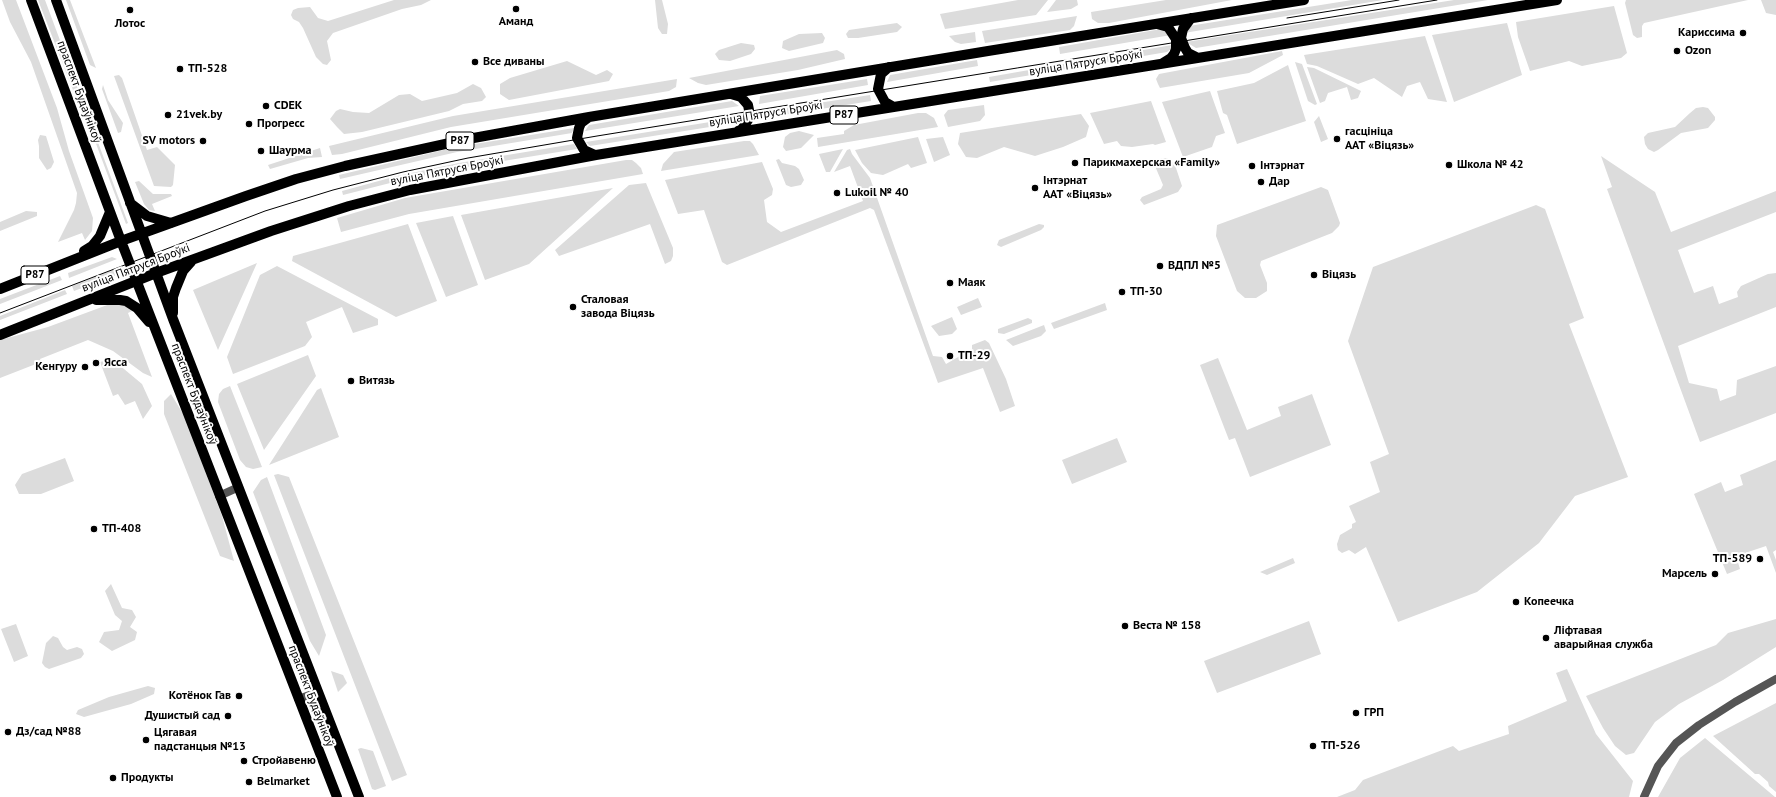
<!DOCTYPE html>
<html>
<head>
<meta charset="utf-8">
<style>
	body { margin:0 }
	canvas { display:block; background:#fff }
</style>
</head>
<body>
<canvas width="1776" height="797"></canvas>
<script>
const ctx = document.querySelector('canvas').getContext('2d');
ctx.lineJoin = 'round';
function fillPath(path, color) {
  ctx.fillStyle = color;
  ctx.fill(path, 'evenodd');
}
function toPath(rows) {
  const path = new Path2D();
  for (const r of rows) {
    path.moveTo(r[0], r[1]);
    for (let i = 2; i < r.length; i += 2) path.lineTo(r[i], r[i + 1]);
  }
  return path;
}
function strokePath(path, color, width, dash) {
  ctx.strokeStyle = color;
  ctx.lineWidth = width;
  ctx.lineCap = dash ? 'butt' : 'round';
  ctx.setLineDash(dash || []);
  ctx.stroke(path);
}
function drawText(font, color, halo, rows, align = 'center') {
  ctx.font = font + ' "PT Sans",sans-serif';
  ctx.lineWidth = 4;
  ctx.setLineDash([]);
  ctx.textBaseline = 'middle';
  ctx.strokeStyle = halo;
  ctx.fillStyle = color;
  for (const [text, x, y, turn = 0] of rows) {
    ctx.save();
    ctx.translate(x, y);
    ctx.rotate((+turn || 0) * Math.PI / 180);
    ctx.textAlign = isNaN(turn) ? turn : align;
    if (halo) ctx.strokeText(text, 0, 0);
    ctx.fillText(text, 0, 0);
    ctx.restore();
  }
}
fillPath(toPath([
	[2,0,16,0,57,108,69,151,93,218,92,231,85,240,82,233,58,242,74,210,76,203,77,193,31,62,10,22],
	[38,0,45,0,128,223,126,224,92,133,80,108],
	[66,0,70,0,96,68,90,65],
	[394,0,431,0,421,5,402,9,333,33,327,41,331,60,327,65,323,64,316,57,303,28,299,22,293,19,291,15,293,10,298,8,310,7,318,18,328,21],
	[655,0,662,0,668,24,667,34,662,34,658,28],
	[1018,0,1048,0,1036,15,945,29,940,14],
	[1056,0,1077,0,1078,5,1071,9,1047,12],
	[1166,0,1232,0,1109,23,1098,23,1092,19,1091,12],
	[1352,0,1383,0,1184,33,1189,26],
	[1454,0,1488,0,1196,48,1186,42],
	[1626,0,1748,0,1644,23,1642,26,1642,37,1637,38,1633,35,1625,3],
	[1761,0,1776,0,1776,15,1766,13],
	[1614,6,1627,53,1621,58,1582,66,1569,61,1530,71,1518,37,1516,22],
	[1077,16,1074,26,1070,30,985,43,982,31],
	[897,23,902,27,897,32,858,38,848,38,846,34,849,30],
	[1507,23,1522,75,1454,102,1432,35],
	[1161,29,1171,35,1060,54,1059,47],
	[975,32,976,42,961,44,955,42,949,36],
	[822,33,825,38,823,43,789,51,782,48,783,41,799,34],
	[1425,36,1447,102,1428,99,1420,82,1407,86,1402,97,1374,78,1358,84,1317,66,1307,64,1304,55],
	[741,43,754,45,755,49,751,54,730,61,719,60,715,54,719,50],
	[1172,45,1171,49,1167,52,990,82,989,77],
	[837,50,844,54,845,59,798,70,706,85,698,83,689,78],
	[1282,51,1283,55,1249,73,1160,88,1158,84,1156,79,1159,74],
	[977,60,978,66,887,82,890,75],
	[567,61,596,75,607,70,613,74,609,81,509,100,500,94,500,84,510,78],
	[1295,62,1302,64,1317,104,1315,105,1308,101],
	[1288,65,1306,121,1237,144,1227,115,1223,113,1217,91,1254,83],
	[1307,67,1314,68,1361,91,1358,98,1351,100,1347,87,1328,93,1325,101,1320,103],
	[119,75,122,78,147,150,157,147,175,165,173,185,171,187,154,186,114,76],
	[677,79,676,87,669,91,451,127,342,154,332,155,329,146,453,116],
	[867,79,868,85,759,104,760,96],
	[473,84,481,88,486,97,482,101,463,104,449,111,362,132,344,134,337,127,330,119,336,111,340,109,353,112,369,113,399,95,410,94,422,101,457,93],
	[103,85,108,100,123,123,121,132,118,133,102,89],
	[1210,91,1225,133,1216,136,1212,147,1183,157,1162,102],
	[870,95,871,101,764,118,760,112],
	[732,101,739,106,585,131,589,125],
	[1151,101,1166,142,1155,145,1153,144,1132,147,1121,146,1117,141,1104,144,1090,113],
	[984,105,985,115,980,121,948,127,944,115,948,110],
	[1703,107,1708,108,1715,117,1715,120,1708,128,1681,133,1658,150,1654,152,1648,149,1645,144,1644,137,1648,133,1675,127,1690,113,1696,108],
	[918,113,926,113,934,118,938,127,818,147,817,138,844,134,844,131,854,125],
	[1081,114,1089,126,1086,137,1063,147,1035,156,1004,147,977,158,966,157,958,144,960,133],
	[1319,116,1328,139,1321,142,1314,122],
	[741,117,735,123,590,146,586,142],
	[574,128,572,133,457,152,340,179,339,175,456,147],
	[799,131,814,135,801,148,786,151,783,147,785,137,790,133],
	[40,135,46,136,54,162,51,168,47,170,39,158,39,146,38,140],
	[918,137,927,163,911,168,908,164,883,175,871,173,862,163,855,150],
	[943,137,950,155,934,162,926,139],
	[744,141,750,141,753,144,759,155,661,171,663,164,674,152],
	[574,144,577,149,460,168,398,181,343,195,342,191,397,176,459,163],
	[320,148,322,157,308,158,270,169,268,165],
	[843,149,830,172,826,172,819,154],
	[850,149,852,154,870,178,933,356,942,357,946,364,972,349,972,345,985,340,989,343,1006,379,1015,406,1000,412,983,368,938,383,874,210,870,208,727,265,722,262,704,210,678,214,665,180,762,162,773,189,772,195,764,200,767,222,781,232,863,201,850,166,834,172,847,150],
	[1601,156,1655,192,1671,232,1776,191,1776,212,1678,250,1694,293,1713,286,1719,304,1738,297,1737,292,1741,286,1768,274,1776,273,1776,307,1678,346,1689,383,1717,389,1720,401,1736,395,1737,380,1776,366,1776,413,1700,442,1607,189,1612,187],
	[1161,158,1169,158,1175,165,1182,186,1178,192,1144,205,1140,200,1142,197,1161,189,1163,185,1155,166],
	[779,159,782,163,795,166,799,169,804,180,801,185,791,187,786,185,776,160],
	[626,160,632,160,636,163,641,168,643,174,409,214,341,232,337,218,405,198],
	[139,181,153,194,171,194,172,196,152,204,155,211,149,210,144,204,135,182],
	[646,183,673,248,673,256,671,261,665,264,650,224,559,256,555,250,629,185],
	[1321,187,1328,190,1340,223,1339,226,1332,233,1261,261,1260,265,1267,283,1267,291,1256,298,1245,298,1237,291,1216,236,1217,225],
	[613,188,529,264,485,280,461,215],
	[1536,205,1545,209,1584,318,1569,324,1628,477,1575,496,1539,543,1477,592,1398,622,1366,547,1355,554,1349,550,1342,553,1338,550,1337,544,1340,535,1352,528,1352,524,1356,522,1349,506,1380,492,1370,462,1389,454,1348,341,1373,267],
	[26,211,37,212,37,216,0,231,0,222],
	[453,216,478,285,446,297,416,223],
	[408,224,437,301,396,317,292,261,293,256],
	[1039,224,1044,225,1044,227,1041,230,1001,247,997,245,999,240],
	[112,257,117,259,69,278,68,273],
	[257,263,218,350,193,290],
	[277,266,378,319,378,325,353,333,342,307,306,322,312,337,305,346,233,374,227,357,260,275],
	[120,267,118,274,114,276,74,291,72,286],
	[60,276,62,280,0,304,0,299],
	[65,290,67,294,0,320,0,316],
	[978,298,982,307,961,315,957,307],
	[118,301,136,309,128,313,152,377,143,373,113,351,88,340,40,359,41,362,0,378,0,340,48,327],
	[1105,303,1107,310,1054,329,1051,323],
	[952,317,957,329,952,334,939,336,931,326],
	[1028,318,1032,320,1032,323,1004,334,998,333,998,329],
	[1044,325,1046,331,1041,336,1013,346,1006,340],
	[308,355,316,376,264,450,237,384],
	[1218,358,1247,430,1281,416,1278,407,1312,394,1331,445,1250,477,1235,438,1229,440,1200,365],
	[112,359,142,384,152,406,143,419,135,401,125,405,118,394,113,396,100,362],
	[230,386,262,467,253,469,246,467,240,460,218,402,219,394,223,389],
	[321,388,339,437,269,465,317,390],
	[171,394,185,417,222,516,234,561,220,556,164,414,164,401],
	[1117,438,1127,462,1072,484,1062,460],
	[65,458,74,481,41,494,19,494,15,485,22,474],
	[1776,460,1776,550,1773,552,1776,560,1776,573,1766,546,1736,556,1740,569,1727,574,1694,494,1721,482,1725,492,1743,485,1740,475],
	[278,474,289,477,407,775,392,781,274,475],
	[267,477,326,635,319,656,310,641,253,492,261,480],
	[1293,558,1295,563,1267,575,1260,572],
	[111,584,122,608,132,610,136,617,130,627,137,632,135,640,112,651,99,642,104,632,119,630,122,621,115,615,105,591],
	[1776,619,1776,647,1723,680,1679,704,1655,722,1634,753,1626,755,1615,746,1603,728,1586,696,1716,645,1728,633],
	[1309,621,1321,654,1217,693,1204,661],
	[16,624,28,656,14,662,1,629],
	[53,636,58,638,63,647,67,650,77,647,82,649,84,654,81,658,49,669,45,667,42,663,46,643],
	[1567,669,1596,734,1633,781,1629,797,1337,797,1355,790,1363,780,1453,746,1459,751,1509,734,1508,726,1567,701,1556,673],
	[331,671,343,675,347,683,338,692],
	[148,686,155,688,154,694,131,704,84,717,76,714,78,710,109,697],
	[1776,703,1776,792,1769,786,1768,782,1759,774,1755,774,1713,736],
	[1705,738,1775,797,1658,797,1680,758],
	[361,748,373,751,386,786,375,790,372,789,358,749]
]), '#dcdcdc');
strokePath(toPath([
	[219,496,239,487],
	[298,699,318,692],
	[1644,797,1658,766,1676,743,1699,725,1735,702,1776,679]
]), '#555', 8);
strokePath(toPath([
	[31,0,121,241,337,797],
	[56,0,173,319,359,797],
	[1191,18,1183,29,1181,38,1185,48,1188,53,1198,58],
	[1157,24,1168,27,1176,39,1176,49,1174,54,1171,58,1163,63],
	[889,67,881,74,878,89,885,102,894,107],
	[731,94,741,97,748,105,749,110,748,120,742,129,738,131],
	[589,117,581,123,579,128,577,138,584,150,595,155],
	[130,203,147,216,171,223],
	[84,251,92,246,100,236,110,212],
	[0,289,121,241,246,196,296,179,345,166,468,139,589,117,988,51,1304,0],
	[96,300,120,300,126,301,137,308,149,322],
	[173,313,173,297,176,288,183,271,191,262],
	[0,335,156,273,271,231,349,206,410,190,596,155,1557,0]
]), '#000', 10);
strokePath(toPath([
	[1287,18,1399,0],
	[0,313,265,211,333,190,403,172,468,158,597,136,1437,0]
]), '#000', 1);
for (const [x, y, r, color] of [
	[516,9,4,"#000"],
	[130,10,4,"#000"],
	[1743,33,4,"#000"],
	[1677,51,4,"#000"],
	[475,62,4,"#000"],
	[180,69,4,"#000"],
	[266,106,4,"#000"],
	[168,115,4,"#000"],
	[249,124,4,"#000"],
	[1337,139,4,"#000"],
	[203,141,4,"#000"],
	[261,151,4,"#000"],
	[1075,163,4,"#000"],
	[1449,165,4,"#000"],
	[1252,166,4,"#000"],
	[1261,182,4,"#000"],
	[1035,188,4,"#000"],
	[837,193,4,"#000"],
	[1160,266,4,"#000"],
	[1314,275,4,"#000"],
	[950,283,4,"#000"],
	[1122,292,4,"#000"],
	[573,307,4,"#000"],
	[950,356,4,"#000"],
	[96,363,4,"#000"],
	[85,367,4,"#000"],
	[351,381,4,"#000"],
	[94,529,4,"#000"],
	[1760,559,4,"#000"],
	[1715,574,4,"#000"],
	[1516,602,4,"#000"],
	[1125,626,4,"#000"],
	[1546,638,4,"#000"],
	[239,696,4,"#000"],
	[1356,713,4,"#000"],
	[228,716,4,"#000"],
	[8,732,4,"#000"],
	[146,740,4,"#000"],
	[1313,746,4,"#000"],
	[244,761,4,"#000"],
	[113,778,4,"#000"],
	[249,782,4,"#000"]
]) {
  const dot = new Path2D();
  dot.arc(x, y, r, 0, 2 * Math.PI);
  ctx.fillStyle = color;
  ctx.fill(dot);
  strokePath(dot, '#fff', 1.5);
}
for (const [x, y, w] of [
	[844,115,28],
	[460,141,28],
	[35,275,28]
]) {
  const box = new Path2D();
  box.roundRect(x - w / 2, y - 9, w, 18, 3);
  ctx.fillStyle = '#fff';
  ctx.fill(box);
  strokePath(box, '#000', 1);
}
drawText('bold 11px', '#000', null, [
	["Р87",844,115],
	["Р87",460,141],
	["Р87",35,275]
]);
drawText('bold 12px', '#000', '#fff', [
	["Аманд",516,22,"center"],
	["Лотос",130,24,"center"],
	["Кариссима",1735,33,"right"],
	["Ozon",1685,51],
	["Все диваны",483,62],
	["ТП-528",188,69],
	["CDEK",274,106],
	["21vek.by",176,115],
	["Прогресс",257,124],
	["гасцініца",1345,132],
	["ААТ «Віцязь»",1345,146],
	["SV motors",195,141,"right"],
	["Шаурма",269,151],
	["Парикмахерская «Family»",1083,163],
	["Школа № 42",1457,165],
	["Інтэрнат",1260,166],
	["Інтэрнат",1043,181],
	["ААТ «Віцязь»",1043,195],
	["Дар",1269,182],
	["Lukoil № 40",845,193],
	["ВДПЛ №5",1168,266],
	["Віцязь",1322,275],
	["Маяк",958,283],
	["ТП-30",1130,292],
	["Сталовая",581,300],
	["завода Віцязь",581,314],
	["ТП-29",958,356],
	["Ясса",104,363],
	["Кенгуру",77,367,"right"],
	["Витязь",359,381],
	["ТП-408",102,529],
	["ТП-589",1752,559,"right"],
	["Марсель",1707,574,"right"],
	["Копеечка",1524,602],
	["Веста № 158",1133,626],
	["Ліфтавая",1554,631],
	["аварыйная служба",1554,645],
	["Котёнок Гав",231,696,"right"],
	["ГРП",1364,713],
	["Душистый сад",220,716,"right"],
	["Дз/сад №88",16,732],
	["Цягавая",154,733],
	["падстанцыя №13",154,747],
	["ТП-526",1321,746],
	["Стройавеню",252,761],
	["Продукты",121,778],
	["Belmarket",257,782]
], 'left');
drawText('12px', '#000', '#fff', [
	["вуліца Пятруся Броўкі",1086,63,-9],
	["праспект Будаўнікоў",79,92,70],
	["вуліца Пятруся Броўкі",766,114,-9],
	["вуліца Пятруся Броўкі",447,171,-11],
	["вуліца Пятруся Броўкі",136,268,-21],
	["праспект Будаўнікоў",194,394,69],
	["праспект Будаўнікоў",311,696,69]
]);
</script>
</body>
</html>
